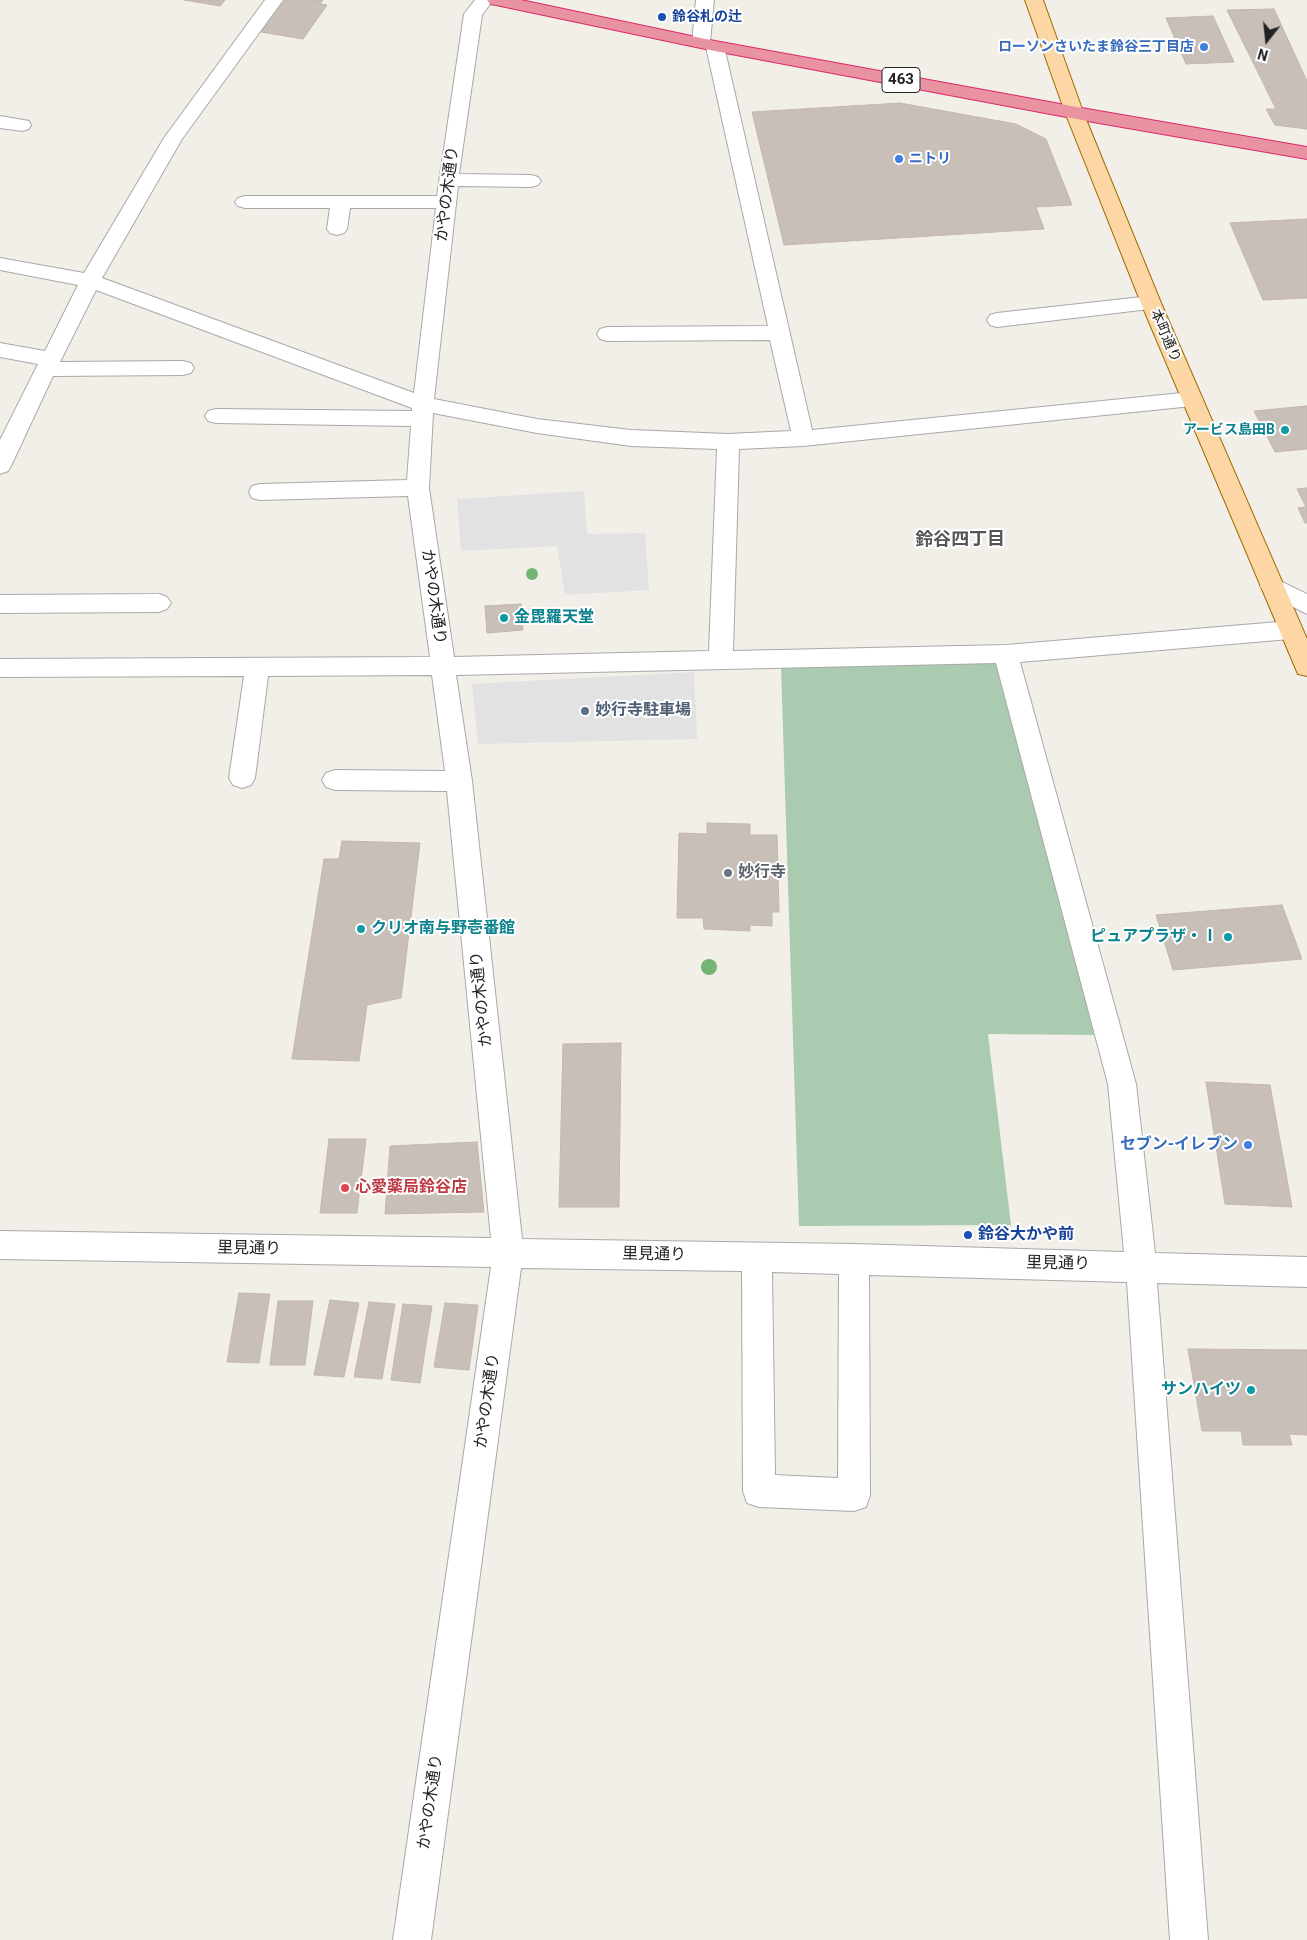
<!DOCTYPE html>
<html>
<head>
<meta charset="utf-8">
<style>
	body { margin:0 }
	#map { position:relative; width:1307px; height:1940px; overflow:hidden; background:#f2efe9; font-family:Roboto,sans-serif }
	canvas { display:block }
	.north { position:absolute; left:1242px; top:15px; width:50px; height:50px; -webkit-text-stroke:4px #fff; paint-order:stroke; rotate:196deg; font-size:14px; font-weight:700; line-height:20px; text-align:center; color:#222 }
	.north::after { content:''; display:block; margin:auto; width:18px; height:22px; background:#222; clip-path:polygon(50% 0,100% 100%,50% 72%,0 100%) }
</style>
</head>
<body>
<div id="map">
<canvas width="1307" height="1940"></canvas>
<div class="north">N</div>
</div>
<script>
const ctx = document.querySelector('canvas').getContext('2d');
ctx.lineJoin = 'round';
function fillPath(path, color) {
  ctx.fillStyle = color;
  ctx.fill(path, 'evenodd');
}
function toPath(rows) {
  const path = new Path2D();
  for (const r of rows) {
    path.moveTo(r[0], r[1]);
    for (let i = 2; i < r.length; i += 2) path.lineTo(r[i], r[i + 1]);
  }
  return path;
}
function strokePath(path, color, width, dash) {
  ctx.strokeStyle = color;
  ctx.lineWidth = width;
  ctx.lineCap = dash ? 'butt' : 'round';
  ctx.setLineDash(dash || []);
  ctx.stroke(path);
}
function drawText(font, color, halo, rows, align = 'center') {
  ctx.font = font + ' Roboto,"Noto Sans JP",sans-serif';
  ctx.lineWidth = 4;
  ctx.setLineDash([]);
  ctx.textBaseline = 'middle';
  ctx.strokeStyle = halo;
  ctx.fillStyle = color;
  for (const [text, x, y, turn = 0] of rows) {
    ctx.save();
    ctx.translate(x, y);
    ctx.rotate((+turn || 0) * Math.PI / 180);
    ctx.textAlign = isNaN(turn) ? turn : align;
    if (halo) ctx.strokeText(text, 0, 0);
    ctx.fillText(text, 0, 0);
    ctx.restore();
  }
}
fillPath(toPath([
	[990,659,1002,666,1094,1035,988,1034,1011,1225,799,1226,781,667]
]), '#aacbaf');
fillPath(toPath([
	[584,491,587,534,645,533,649,590,565,595,557,546,461,551,457,499],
	[694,672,697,739,478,744,472,684]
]), '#e2e2e2');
const building = toPath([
	[184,0,225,0,220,6,184,0],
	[285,0,323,0,320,4,327,5,303,39,261,32,285,0],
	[1274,9,1307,81,1307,129,1275,125,1266,109,1276,109,1227,10,1274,9],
	[1213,16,1234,62,1186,64,1166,18,1213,16],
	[900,103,1016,124,1046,139,1072,205,1036,207,1044,229,784,245,752,112,900,103],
	[1307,219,1307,298,1263,300,1230,223,1307,219],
	[1307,406,1307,449,1275,452,1254,411,1307,406],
	[1307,488,1307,523,1305,523,1298,508,1306,507,1297,489,1307,488],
	[521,604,523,630,487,633,485,606,521,604],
	[707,823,750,824,750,835,777,835,779,912,772,912,772,926,750,925,750,931,704,929,703,918,677,918,679,833,707,834,707,823],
	[342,841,420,843,401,998,367,1005,359,1061,292,1059,324,859,339,859,342,841],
	[1282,905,1302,959,1173,970,1156,915,1282,905],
	[621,1043,619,1207,559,1207,563,1044,621,1043],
	[1206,1082,1270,1085,1292,1207,1225,1204,1206,1082],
	[329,1139,366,1139,357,1213,320,1213,329,1139],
	[477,1142,484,1212,385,1214,390,1146,477,1142],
	[239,1293,270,1294,259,1363,227,1362,239,1293],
	[330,1300,359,1303,344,1377,314,1375,330,1300],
	[278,1301,313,1301,305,1365,270,1365,278,1301],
	[369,1302,395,1304,382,1379,354,1377,369,1302],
	[445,1303,478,1305,469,1370,434,1367,445,1303],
	[403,1304,432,1306,420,1383,391,1380,403,1304],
	[1188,1349,1307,1350,1307,1435,1289,1434,1292,1445,1243,1445,1241,1431,1202,1431,1188,1349]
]);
fillPath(building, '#c7bfb8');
strokePath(building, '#c4b6ab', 1);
const minor = toPath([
	[265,0,283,0,182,139,102,278,414,393,436,208,350,208,347,229,344,233,337,235,330,233,327,229,330,208,245,208,238,206,235,202,238,198,245,196,437,196,464,14,475,0,493,0,482,15,459,174,531,175,538,177,541,181,538,185,531,187,458,186,434,399,537,419,631,430,728,434,791,431,770,340,607,341,600,339,597,334,600,329,607,327,768,326,706,47,695,47,692,43,696,0,714,0,710,42,721,42,724,46,812,430,1192,392,1200,394,1203,399,1200,404,1192,406,803,446,739,449,733,651,1006,645,1290,621,1298,624,1302,630,1298,636,1290,639,1020,662,1136,1084,1155,1253,1307,1257,1307,1287,1157,1283,1208,1940,1170,1940,1127,1282,869,1275,870,1495,866,1507,854,1511,759,1507,747,1503,743,1491,742,1271,521,1268,431,1940,393,1940,491,1267,0,1259,0,1231,491,1238,447,791,335,790,326,787,322,780,326,773,335,770,445,771,432,675,268,676,255,778,251,785,242,788,233,785,229,778,244,676,0,677,0,659,430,657,408,496,260,500,252,498,249,492,252,486,260,484,407,480,411,426,216,423,208,421,205,416,208,411,216,409,412,411,412,408,96,290,60,362,183,361,191,363,194,368,191,373,183,375,53,376,11,466,8,471,0,474,0,440,38,364,0,357,0,343,45,351,78,285,0,270,0,258,84,273,164,138,265,0],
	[433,413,537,433,631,446,717,449,709,651,454,657,429,488,433,413],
	[996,663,1108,1084,1124,1252,854,1244,522,1239,472,781,456,675,996,663],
	[772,1272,839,1274,838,1478,775,1475,772,1272],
	[0,116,29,121,31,125,29,129,22,131,0,128,0,116],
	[1151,296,1158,298,1161,303,1158,308,997,327,990,325,987,320,990,315,997,313,1151,296],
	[1272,577,1307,594,1307,614,1264,592,1260,586,1264,580,1272,577],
	[159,594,167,597,171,603,167,609,159,612,0,613,0,595,159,594]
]);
const major = toPath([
	[1025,0,1043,0,1083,112,1161,303,1307,639,1307,676,1298,674,1295,667,1141,303,1065,112,1025,0]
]);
const highway = toPath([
	[487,0,521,0,715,41,1093,110,1307,147,1307,159,1093,122,715,51,496,5,490,4,487,0]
]);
strokePath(minor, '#a9a9a9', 2);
strokePath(major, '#a06b00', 2);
strokePath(highway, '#dc2a67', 2);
fillPath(minor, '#fff');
fillPath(major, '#fcd6a4');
fillPath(highway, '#e892a2');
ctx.fillStyle = '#74b475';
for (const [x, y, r] of [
	[532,574,6],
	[709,967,8]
]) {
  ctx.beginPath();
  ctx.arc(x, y, r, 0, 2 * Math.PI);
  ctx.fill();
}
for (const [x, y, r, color] of [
	[662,17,5,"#1a4fb4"],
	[1204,47,5,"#3f7fe0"],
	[899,159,5,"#3f7fe0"],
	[1285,430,5,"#0f9aa8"],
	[504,618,5,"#0f9aa8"],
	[585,711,5,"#5c6f8a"],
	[728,873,5,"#6b7280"],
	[361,929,5,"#0f9aa8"],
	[1228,937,5,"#0f9aa8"],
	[1248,1145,5,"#3f7fe0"],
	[345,1188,5,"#e0444e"],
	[968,1235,5,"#1a4fb4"],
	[1251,1390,5,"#0f9aa8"]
]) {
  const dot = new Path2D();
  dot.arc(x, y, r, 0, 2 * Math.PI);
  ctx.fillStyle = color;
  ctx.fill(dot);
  strokePath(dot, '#fff', 2);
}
drawText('bold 14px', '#164399', '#fff', [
	["鈴谷札の辻",672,17]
], 'left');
drawText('bold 14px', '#366cbe', '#fff', [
	["ローソンさいたま鈴谷三丁目店",1194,47],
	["ニトリ",909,159,"left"]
], 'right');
drawText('14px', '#222', '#fff', [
	["本町通り",1165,336,67]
]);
drawText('bold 14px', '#0d838f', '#fff', [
	["アービス島田B",1275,430]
], 'right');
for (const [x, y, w] of [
	[901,80,38]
]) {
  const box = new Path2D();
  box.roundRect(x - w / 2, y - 12.5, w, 25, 4);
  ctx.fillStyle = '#fff';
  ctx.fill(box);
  strokePath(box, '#222', 1);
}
drawText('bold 15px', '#222', null, [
	["463",901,80]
]);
drawText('16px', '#222', '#fff', [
	["かやの木通り",448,194,-83],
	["かやの木通り",433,597,82],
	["かやの木通り",482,999,-96],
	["里見通り",249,1249,1],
	["里見通り",654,1255,1],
	["里見通り",1058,1264,1],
	["かやの木通り",488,1401,-82],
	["かやの木通り",431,1802,-82]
]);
drawText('bold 16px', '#0d838f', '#fff', [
	["金毘羅天堂",514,618],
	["クリオ南与野壱番館",371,929],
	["ピュアプラザ・Ⅰ",1218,937,"right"],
	["サンハイツ",1241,1390,"right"]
], 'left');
drawText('bold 16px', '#4e5e75', '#fff', [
	["妙行寺駐車場",595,711]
], 'left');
drawText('bold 16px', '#5b616d', '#fff', [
	["妙行寺",738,873]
], 'left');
drawText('bold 16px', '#366cbe', '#fff', [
	["セブン-イレブン",1238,1145]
], 'right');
drawText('bold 16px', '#be3a42', '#fff', [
	["心愛薬局鈴谷店",355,1188]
], 'left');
drawText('bold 16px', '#164399', '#fff', [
	["鈴谷大かや前",978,1235]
], 'left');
drawText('bold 18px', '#555', '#fff', [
	["鈴谷四丁目",960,540]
]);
</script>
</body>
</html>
